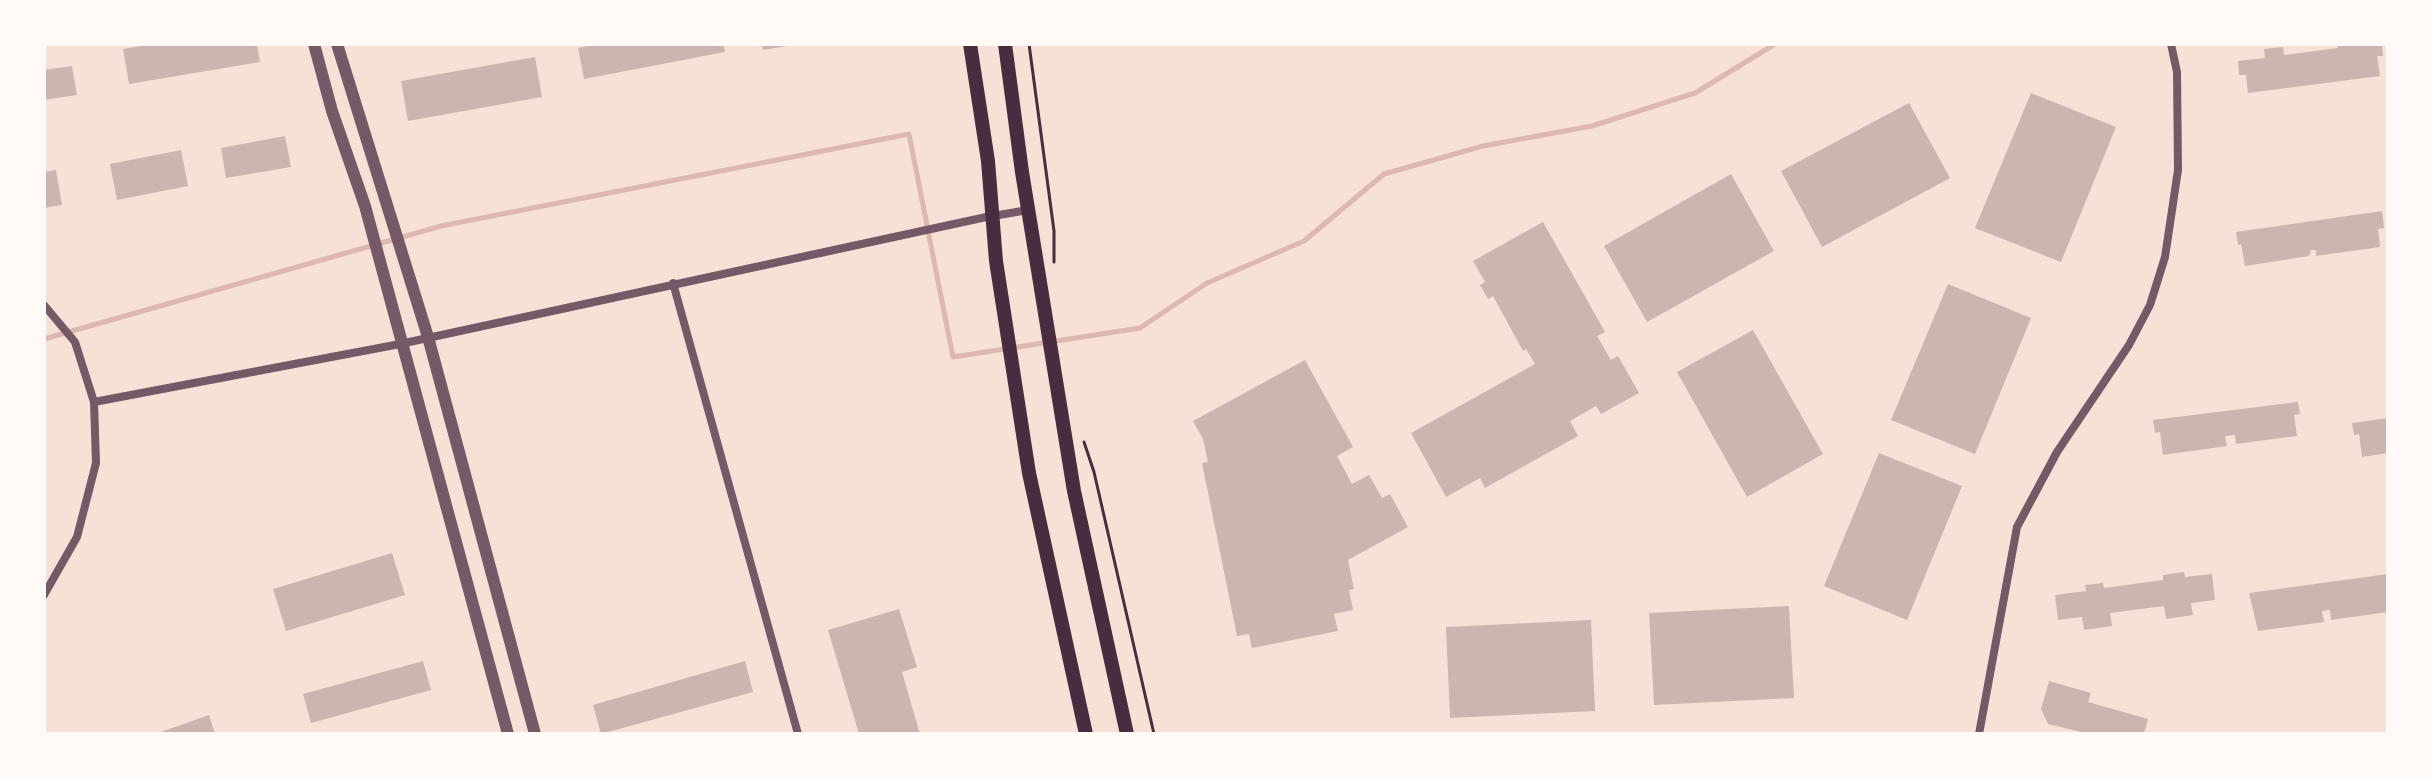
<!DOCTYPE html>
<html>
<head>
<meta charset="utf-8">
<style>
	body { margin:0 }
	#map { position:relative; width:2432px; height:778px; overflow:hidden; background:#f7e1d7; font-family:"Public Sans",sans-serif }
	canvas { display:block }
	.frame { position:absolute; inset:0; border:46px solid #fffaf5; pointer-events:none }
</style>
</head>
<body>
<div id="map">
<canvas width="2432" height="778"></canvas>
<div class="frame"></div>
</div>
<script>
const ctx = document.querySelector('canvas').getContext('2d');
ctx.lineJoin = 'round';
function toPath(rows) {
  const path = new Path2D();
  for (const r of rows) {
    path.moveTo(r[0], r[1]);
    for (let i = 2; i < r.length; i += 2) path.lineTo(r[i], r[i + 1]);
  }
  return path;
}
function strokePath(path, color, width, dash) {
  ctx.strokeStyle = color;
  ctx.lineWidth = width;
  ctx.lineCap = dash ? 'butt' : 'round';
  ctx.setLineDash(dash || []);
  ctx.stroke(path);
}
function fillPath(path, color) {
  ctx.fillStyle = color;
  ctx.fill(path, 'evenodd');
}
strokePath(toPath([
	[44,339,441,226,909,134,953,357,1140,328,1207,283,1304,241,1384,174,1483,146,1592,126,1695,93,1775,44]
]), '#dcb8b0', 5);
fillPath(toPath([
	[152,44,257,44,260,62,129,84,123,49],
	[597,44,723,44,725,52,584,79,578,48],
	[762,44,787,44,787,46,763,50],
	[2337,44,2382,44,2383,56,2377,56,2380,76,2248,93,2246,75,2239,75,2238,61,2265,58,2264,49,2283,47,2284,55,2338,48],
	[535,57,542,97,408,121,401,81],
	[72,66,77,95,44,100,44,70],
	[2031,93,2116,127,2061,262,1975,228],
	[1909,103,1950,178,1822,247,1781,171],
	[285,136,291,167,226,178,221,148],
	[181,150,188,186,117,200,110,164],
	[56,170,62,205,44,208,44,172],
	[1731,174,1774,251,1647,322,1604,246],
	[2382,211,2384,228,2378,229,2380,247,2316,256,2316,250,2311,250,2309,256,2245,266,2241,244,2238,245,2236,232],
	[1543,222,1605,332,1597,336,1611,360,1618,356,1639,393,1601,414,1596,406,1570,421,1578,436,1485,488,1480,478,1446,497,1411,433,1535,364,1526,349,1523,351,1493,296,1488,299,1480,285,1485,282,1473,261],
	[1948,284,2031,318,1975,454,1891,420],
	[1753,330,1823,454,1747,497,1677,372],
	[1305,360,1353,447,1337,456,1352,484,1369,475,1382,498,1390,494,1408,527,1348,560,1354,589,1349,590,1353,610,1334,614,1338,631,1252,648,1249,634,1237,636,1202,463,1208,462,1203,439,1193,421],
	[2298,402,2300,414,2294,415,2297,436,2236,444,2235,435,2225,436,2227,446,2163,455,2160,432,2155,433,2153,420],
	[2388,418,2388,453,2362,457,2359,434,2354,435,2352,423],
	[1879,453,1962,486,1907,620,1824,586],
	[392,553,405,595,286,631,273,589],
	[2184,572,2185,577,2212,574,2215,600,2191,603,2193,615,2166,619,2164,606,2110,613,2112,626,2084,630,2082,617,2058,620,2055,595,2086,591,2085,585,2103,583,2104,588,2163,580,2163,575],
	[2388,574,2388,612,2331,620,2330,610,2322,611,2324,622,2258,631,2249,593],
	[1789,606,1794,698,1654,705,1649,613],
	[899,609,917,667,902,672,920,734,859,734,828,630],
	[1591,620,1595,711,1450,718,1446,627],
	[423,661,431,690,311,723,303,694],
	[745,661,753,692,601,734,593,705],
	[2049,681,2091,693,2088,702,2148,719,2144,734,2090,734,2048,724,2041,709],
	[209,715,215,734,155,734]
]), '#ccb4b1');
strokePath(toPath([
	[1029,44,1054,231,1054,262],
	[1084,442,1094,472,1154,734]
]), '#4a2c40', 3);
strokePath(toPath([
	[993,216,1028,210],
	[673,283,798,734],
	[44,305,75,342,94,402,96,463,77,537,44,595],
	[94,402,400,344,991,216],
	[1979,734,2017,527,2057,452,2129,345,2150,305,2165,257,2178,170,2177,72,2171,44]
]), '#755966', 8);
strokePath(toPath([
	[314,44,332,111,365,206,508,734],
	[337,44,428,337,535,734]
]), '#755966', 12);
strokePath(toPath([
	[970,44,988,161,996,261,1029,473,1086,734],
	[1005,44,1022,172,1074,491,1127,734]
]), '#4a2c40', 14);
</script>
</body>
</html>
